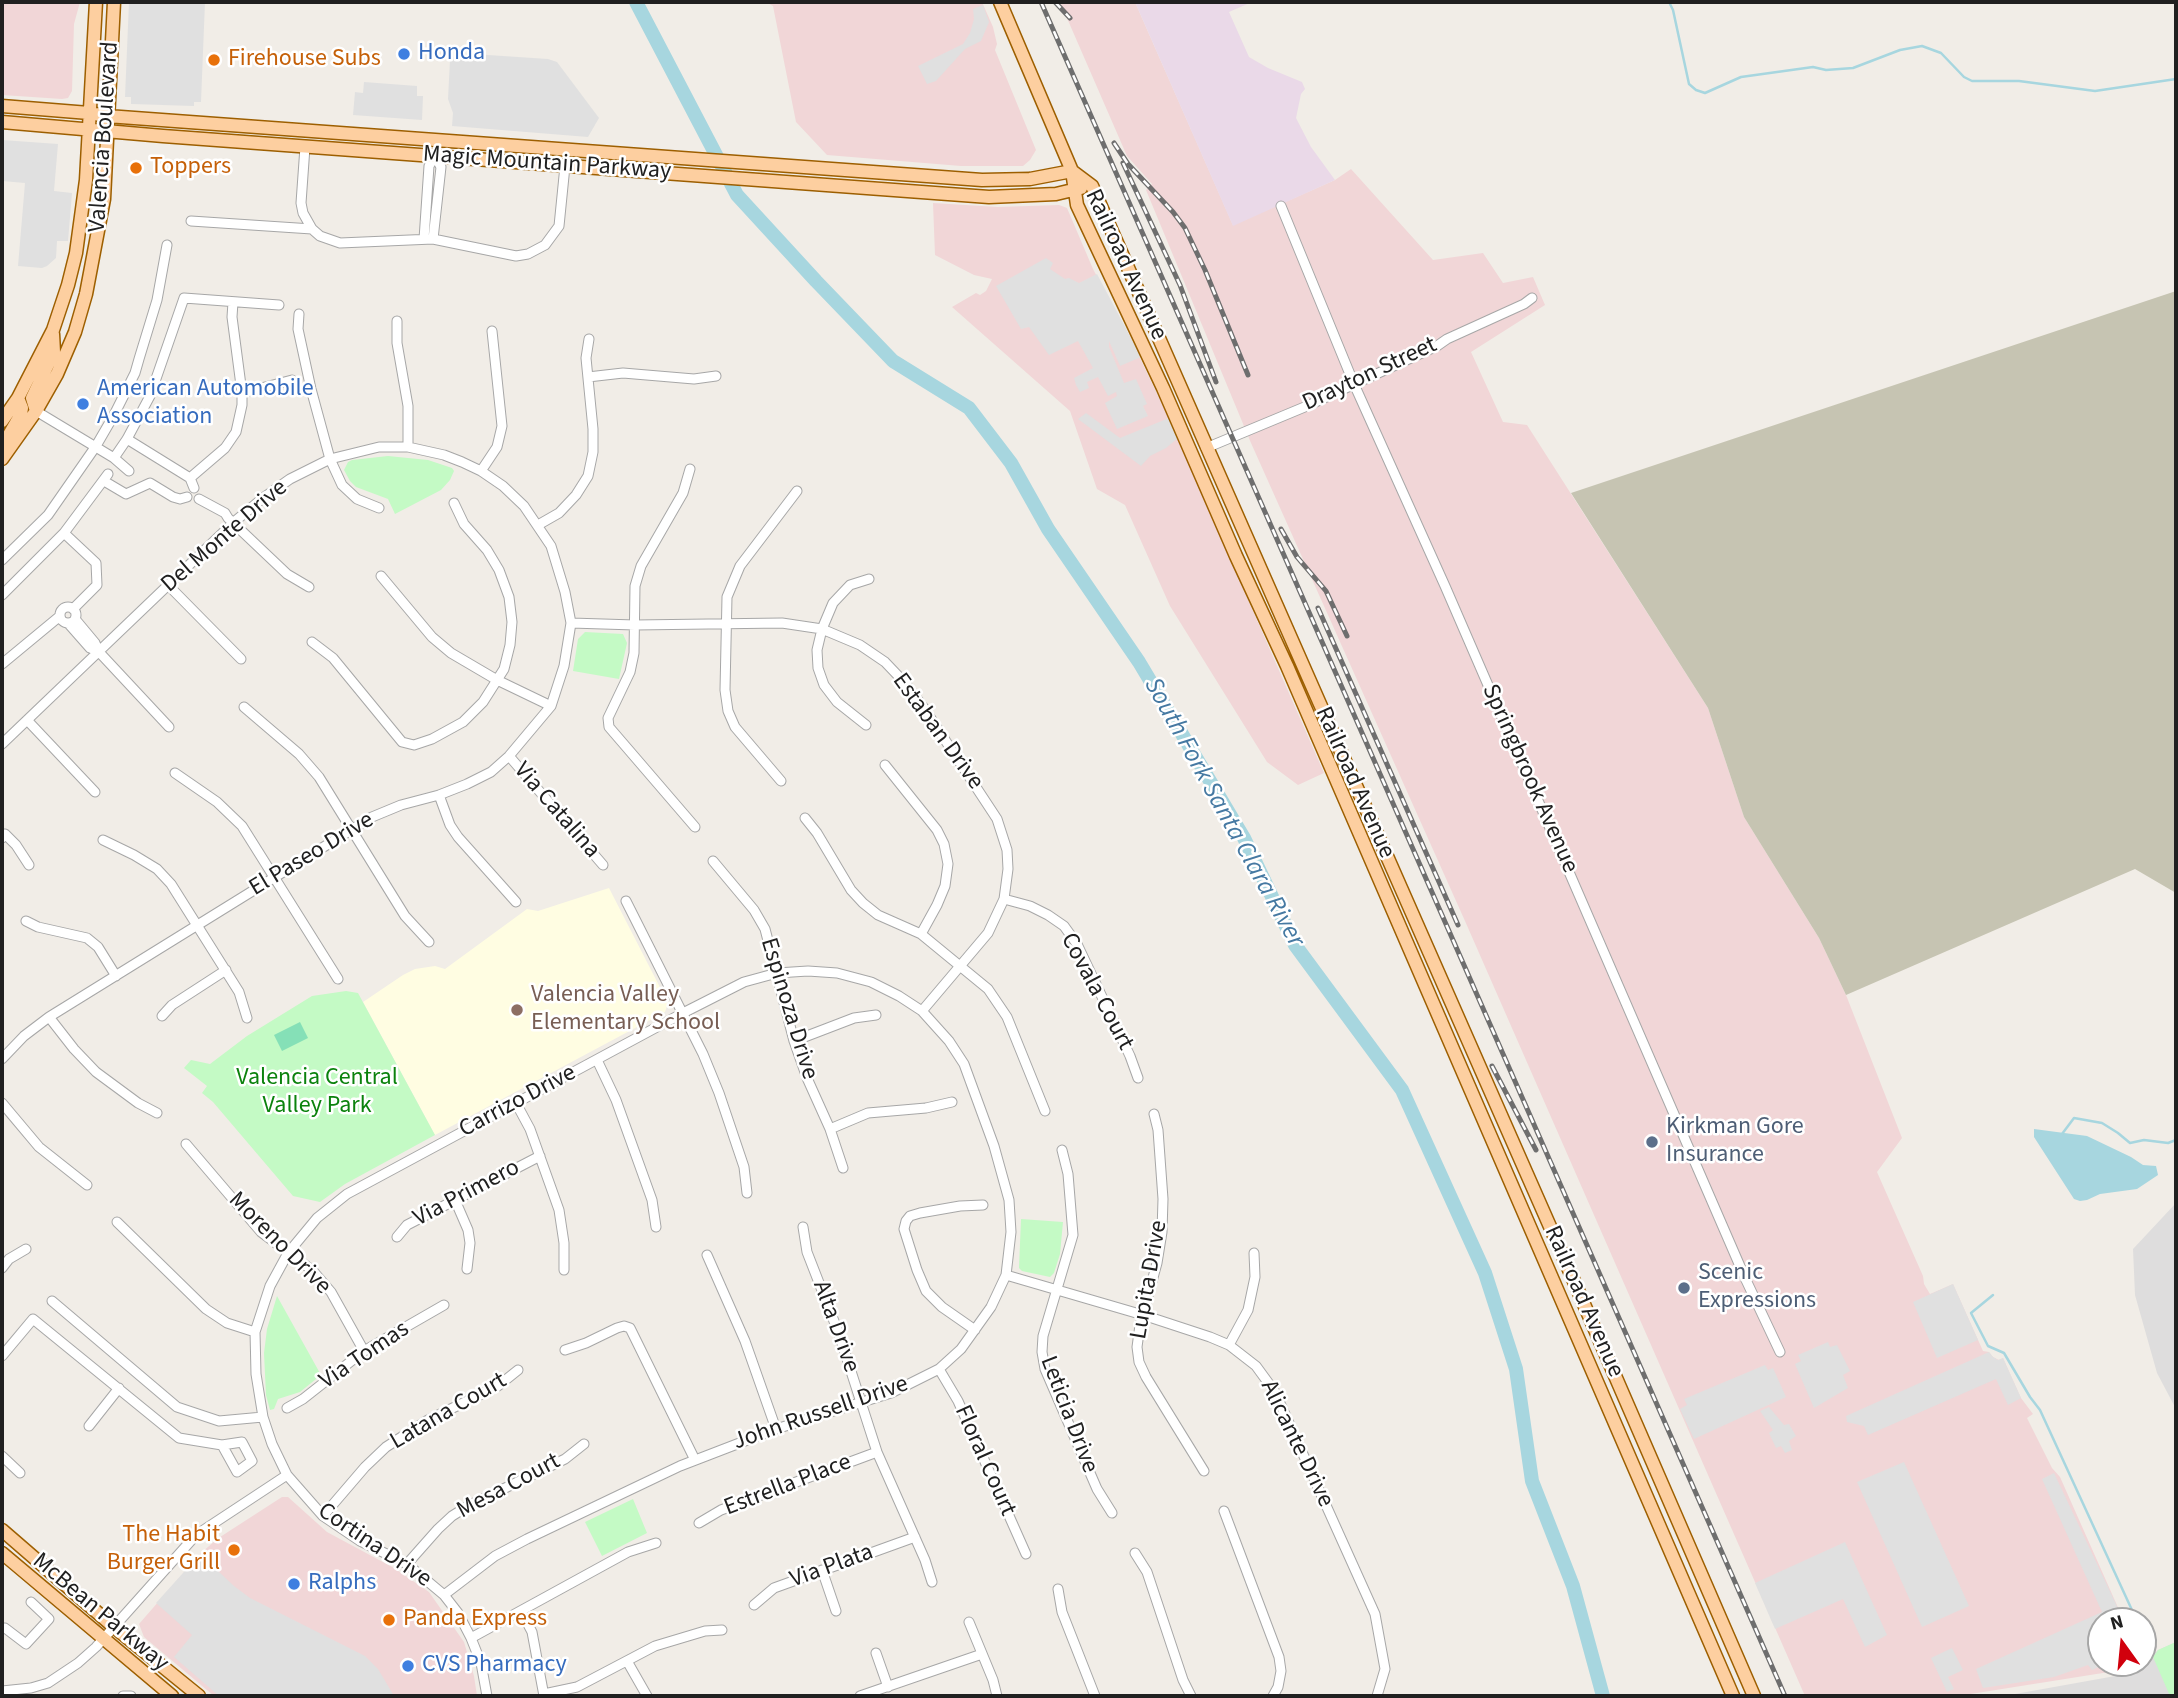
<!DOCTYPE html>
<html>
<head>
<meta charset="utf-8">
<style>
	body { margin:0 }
	#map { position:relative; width:2178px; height:1698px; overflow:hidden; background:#f1ede7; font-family:"Source Sans 3",sans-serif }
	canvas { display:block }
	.frame { position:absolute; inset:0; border:4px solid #202020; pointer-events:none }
	.north { position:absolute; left:2087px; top:1607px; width:70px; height:70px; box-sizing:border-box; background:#fff; border:2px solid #a6a6a6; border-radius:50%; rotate:345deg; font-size:19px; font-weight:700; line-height:28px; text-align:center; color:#202020 }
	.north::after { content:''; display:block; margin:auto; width:24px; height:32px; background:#d1000d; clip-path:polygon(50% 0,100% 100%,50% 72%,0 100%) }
</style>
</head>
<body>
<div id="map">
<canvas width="2178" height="1698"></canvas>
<div class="frame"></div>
<div class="north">N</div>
</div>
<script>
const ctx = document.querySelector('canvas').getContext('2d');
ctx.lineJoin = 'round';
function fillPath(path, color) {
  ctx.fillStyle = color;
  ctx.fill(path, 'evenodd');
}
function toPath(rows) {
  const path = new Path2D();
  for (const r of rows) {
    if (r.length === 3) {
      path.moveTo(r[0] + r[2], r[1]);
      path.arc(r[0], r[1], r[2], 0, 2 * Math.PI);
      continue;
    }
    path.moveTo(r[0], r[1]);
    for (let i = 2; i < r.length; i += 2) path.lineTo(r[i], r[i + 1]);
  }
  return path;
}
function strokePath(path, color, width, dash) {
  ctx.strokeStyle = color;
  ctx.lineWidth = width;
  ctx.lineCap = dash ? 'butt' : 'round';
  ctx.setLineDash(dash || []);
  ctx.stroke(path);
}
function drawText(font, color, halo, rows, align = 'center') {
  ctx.font = font + ' "Source Sans 3",sans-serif';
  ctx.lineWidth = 5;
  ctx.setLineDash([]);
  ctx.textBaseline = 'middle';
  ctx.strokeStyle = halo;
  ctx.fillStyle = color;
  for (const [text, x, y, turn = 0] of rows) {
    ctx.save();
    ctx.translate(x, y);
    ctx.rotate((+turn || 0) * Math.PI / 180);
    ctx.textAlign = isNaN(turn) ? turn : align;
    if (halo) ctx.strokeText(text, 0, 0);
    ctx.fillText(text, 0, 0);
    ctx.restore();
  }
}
fillPath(toPath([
	[2176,1203,2176,1409,2157,1373,2135,1295,2133,1249],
	[2176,1642,2176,1696,2004,1696,2132,1673,2158,1650]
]), '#dedddd');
fillPath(toPath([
	[2,2,80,2,74,24,72,91,68,98,62,99,2,95],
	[766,2,982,2,993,27,997,44,995,50,1036,150,1030,160,1023,166,961,166,827,155,796,122,773,6],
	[1060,2,1135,2,1233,225,1335,180,1351,169,1433,260,1483,253,1503,283,1533,277,1545,305,1471,352,1503,422,1527,425,1708,708,1744,817,1819,938,1846,995,1902,1138,1877,1172,1923,1276,1924,1284,1930,1294,1953,1284,1983,1351,1989,1352,1993,1357,1999,1360,2003,1358,2021,1398,2033,1414,2027,1418,2052,1468,2060,1477,2124,1621,2101,1621,2101,1663,2129,1663,2128,1669,1958,1696,1805,1696,1465,921,1251,443,1146,190,1152,184,1127,156],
	[933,203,998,207,1059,205,1067,208,1093,269,1138,354,1165,410,1324,773,1298,785,1267,762,1170,606,1125,505,1097,489,1070,411,952,307,976,293,980,295,986,291,992,279,974,275,935,255],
	[282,1497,288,1497,327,1532,394,1568,429,1592,464,1642,474,1676,477,1696,214,1696,144,1637,139,1624,200,1554,217,1539]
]), '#f1d6d7');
fillPath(toPath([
	[1135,2,1252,2,1229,12,1249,57,1268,68,1302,82,1305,89,1301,94,1296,118,1311,147,1335,180,1233,226]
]), '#ead9e8');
fillPath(toPath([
	[609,888,668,1003,665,1012,435,1135,363,1002,403,975,415,969,435,966,445,969,527,909,538,911]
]), '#fffde2');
fillPath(toPath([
	[2176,291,2176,893,2135,869,1846,995,1819,938,1744,817,1708,708,1571,493]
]), '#c6c4b2');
fillPath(toPath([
	[388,456,428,460,452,468,454,471,450,480,441,490,395,514,388,499,356,487,350,481,344,470,348,462,352,460],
	[585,632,623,634,627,643,619,679,573,671,578,639],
	[346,991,358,993,435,1135,345,1184,320,1202,293,1196,213,1102,202,1093,207,1086,184,1068,191,1060,210,1064,247,1036,312,996],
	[1021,1219,1063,1222,1060,1254,1054,1273,1050,1277,1022,1271,1019,1268],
	[277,1296,321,1375,300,1392,278,1399,274,1409,270,1410,266,1395,264,1353,267,1329],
	[633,1499,647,1533,602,1556,585,1522],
	[2176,1642,2176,1696,2170,1696,2153,1657,2158,1650]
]), '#c4fac5');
fillPath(toPath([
	[300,1022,308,1038,282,1051,274,1035]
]), '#85e0b7');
fillPath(toPath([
	[129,2,205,2,201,102,194,102,194,106,131,104,131,97,125,97],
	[983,5,989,22,981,41,965,49,936,81,927,84,918,66,963,44,970,33,974,19,973,9],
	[458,53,548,59,557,62,599,118,588,137,452,126,453,113,448,99,450,60],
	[364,82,417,86,417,96,423,96,422,120,353,115,355,92,363,93],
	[2,140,58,144,54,191,72,193,68,241,57,241,56,258,47,266,42,268,18,266,25,183,2,181],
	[1046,258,1053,263,1050,269,1065,279,1069,278,1079,283,1097,274,1141,357,1120,366,1109,341,1109,347,1124,383,1136,379,1147,404,1143,406,1148,416,1117,429,1105,403,1117,396,1116,392,1108,396,1098,377,1087,382,1089,388,1080,392,1076,385,1074,378,1093,368,1078,341,1049,355,1029,327,1021,329,996,286],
	[1086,413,1120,438,1169,418,1178,438,1166,448,1150,456,1141,466,1078,419],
	[1953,1284,1978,1340,1937,1358,1913,1302],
	[1828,1342,1830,1347,1837,1345,1850,1371,1843,1375,1848,1388,1814,1408,1795,1364,1801,1361,1798,1355],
	[1989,1352,1993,1357,1998,1360,2003,1358,2021,1398,2008,1405,1996,1379,1868,1435,1864,1426,1847,1422,1846,1416],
	[1765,1365,1768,1370,1773,1368,1786,1397,1694,1439,1680,1409,1687,1405,1684,1399],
	[1769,1407,1784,1425,1789,1424,1796,1436,1789,1441,1792,1450,1785,1453,1781,1446,1776,1448,1769,1433,1773,1430,1760,1411],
	[1904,1462,1969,1606,1922,1627,1857,1482],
	[2054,1473,2124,1621,2101,1621,2101,1663,2107,1663,2092,1670,2088,1665,2054,1677,1983,1688,1976,1669,2102,1612,2042,1479],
	[1845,1542,1887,1635,1865,1647,1843,1599,1775,1629,1755,1583],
	[200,1554,234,1586,250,1598,365,1656,378,1669,394,1696,219,1696,174,1657,192,1635,156,1603],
	[1952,1648,1963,1670,1948,1677,1954,1689,1947,1692,1931,1658]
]), '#e0e0e0');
fillPath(toPath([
	[2034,1129,2087,1136,2131,1157,2143,1165,2156,1166,2158,1175,2137,1189,2100,1194,2087,1200,2080,1201,2074,1199,2034,1137]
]), '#a7d6df');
strokePath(toPath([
	[1669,2,1673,10,1689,84,1696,90,1705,93,1741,77,1813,67,1826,70,1853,68,1900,50,1922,46,1941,53,1964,77,1972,81,2019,81,2095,91,2176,79],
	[2062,1134,2074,1118,2102,1123,2118,1133,2130,1143,2144,1140,2168,1143,2176,1140],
	[1993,1295,1971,1313,1988,1346,2004,1353,2030,1397,2040,1410,2137,1621],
	[2143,1635,2146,1641]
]), '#a7d6df', 2.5);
strokePath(toPath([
	[636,2,737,195,816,281,893,361,969,408,1011,463,1048,529,1139,662,1244,838,1295,945,1402,1090,1485,1273,1516,1369,1532,1481,1573,1586,1603,1696]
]), '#a7d6df', 14);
const minor = toPath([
	[305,147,301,203,303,213,312,229,320,236,340,243,433,239,516,256,528,254,545,245,559,226,565,166],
	[1281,206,1354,384,1445,586,1746,1280,1780,1352],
	[191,221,312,229],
	[424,239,429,166,435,156,441,167,433,239],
	[299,314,298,329,311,389,330,459,342,485,357,499,379,508],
	[397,321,397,343,408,406,408,447],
	[588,377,623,373,694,379,716,376],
	[242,393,292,380],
	[36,411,114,458,129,471],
	[127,439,190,478,194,488],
	[1206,448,1307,406,1437,346,1447,339,1524,304,1532,298],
	[114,458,127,439,150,396,184,298,279,305],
	[690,469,683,493,641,566,635,586,634,653,630,672,608,718,609,727,695,827],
	[481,471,497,447,502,426,492,331],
	[190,478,225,448,236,432,242,405,242,393,232,317,233,302],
	[104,481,126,494,150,483,173,497,180,499,187,497],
	[199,499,225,513,228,518,287,574,309,587],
	[538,525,559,513,576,495,588,476,593,452,593,429,586,358,589,339],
	[64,533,96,563,97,585,73,609],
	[2,560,48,515,96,446,114,415,135,373,139,359,157,300,167,245],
	[381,576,432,637,451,653,497,680,551,706],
	[168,585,241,659],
	[2,595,64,533,108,474],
	[68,615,8],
	[75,619,95,643,99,652,169,727],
	[68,623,90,648,99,652],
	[571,623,635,625,782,623,822,629,860,645,885,662,905,683,924,708,997,819,1007,850,1008,869,1004,899,988,933,922,1011],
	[312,642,333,658,402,742,414,745,432,739,463,722,483,702,504,669,510,645,512,622,509,597,499,570,487,550,464,524,454,503],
	[2,664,60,616],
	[244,707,299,754,319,777,405,916,429,942],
	[27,720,95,792],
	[866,725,837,702,824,685,818,668,817,650,822,629,833,603,850,585,869,579],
	[2,744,234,522,263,498,290,479,330,459,379,447,408,447,444,455,462,462,481,471,503,486,524,506,551,546,565,592,571,623,564,666,551,706,509,756,491,772,467,784,439,795,401,805,372,817,49,1017,24,1036,2,1059],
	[509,756,603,865],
	[885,765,937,830,944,844,948,864,945,886,937,905,921,934],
	[175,773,217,802,242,826,338,979],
	[781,781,735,727,728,711,725,690,727,597,740,566,797,491],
	[439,795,450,825,458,837,516,902],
	[805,818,817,833,851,890,863,903,878,915,921,934,988,989,1007,1017,1045,1111],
	[2,838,5,834,16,845,29,865],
	[103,840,134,855,157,869,171,884,239,992,247,1018],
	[713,861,754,910,765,929,794,1041,807,1078,830,1129,843,1168],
	[1004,899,1030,906,1048,915,1064,926,1077,944,1130,1056,1138,1078],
	[626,901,703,1054,719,1093,744,1167,747,1193],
	[26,921,38,927,87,938,98,947,116,976],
	[162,1016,172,1005,226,970],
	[49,1017,74,1049,96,1072,138,1103,157,1113],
	[794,1041,854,1018,876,1015],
	[597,1060,616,1100,652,1200,656,1227],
	[2,1103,39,1147,87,1185],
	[516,1103,530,1129,559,1210,564,1243,564,1270],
	[1154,1114,1158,1130,1163,1199,1162,1232,1157,1263,1140,1325,1137,1347,1139,1362,1146,1377,1204,1471],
	[830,1129,868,1113,926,1108,952,1102],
	[186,1144,261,1232,313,1271,331,1292,364,1351],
	[1062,1150,1068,1174,1073,1235,1043,1336,1042,1352,1045,1369,1097,1489,1112,1513],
	[455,1200,468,1230,470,1243,467,1269],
	[117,1222,206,1309,227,1323,255,1332],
	[803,1227,807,1252,839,1334,877,1452,925,1560,932,1582],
	[397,1237,407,1225,540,1156],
	[707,1255,745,1341,776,1429],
	[2,1268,9,1259,26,1249],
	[1006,1275,1143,1315,1210,1337,1229,1345,1256,1366,1275,1392,1375,1614,1385,1669,1377,1696],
	[52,1301,177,1407,219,1421,263,1417],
	[975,1330,942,1307,926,1291,917,1270,904,1229,906,1221,910,1216,920,1213,960,1206,983,1205],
	[1229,1345,1248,1310,1255,1277,1254,1253],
	[565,1350,586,1343,617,1328,624,1326,630,1328,695,1460],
	[2,1356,33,1319,179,1438,222,1445,242,1442,252,1461,237,1472,222,1445],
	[939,1369,958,1401,1026,1554],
	[287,1408,303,1399,364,1351,444,1305],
	[89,1426,119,1388],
	[2,1456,20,1473],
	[1224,1511,1279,1657,1281,1671,1278,1687,1273,1696],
	[323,1516,365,1467,386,1447,428,1420,498,1386,518,1370],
	[699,1523,721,1510,877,1452],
	[1135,1553,1147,1572,1183,1680,1191,1696],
	[407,1564,438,1529,452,1516,468,1506,565,1459,584,1444],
	[822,1570,836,1611],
	[1058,1589,1062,1612,1095,1696],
	[444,1595,495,1556,527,1539,680,1466,776,1429,891,1393,939,1369,961,1349,991,1307,1006,1275,1011,1232,1009,1200,994,1146,964,1064,949,1041,922,1011,899,996,871,982,837,973,808,971,777,973,744,982,683,1013,347,1194,317,1218,288,1253,270,1286,255,1332,256,1374,263,1417,272,1444,287,1475,323,1516,360,1541,407,1564,444,1595,458,1613,471,1638,481,1663,487,1696],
	[754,1605,774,1588,915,1537],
	[521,1611,532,1632,544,1696],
	[969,1622,993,1680,997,1696],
	[5,1628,26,1644,49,1619,31,1602],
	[471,1638,628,1552,656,1543],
	[876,1653,888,1687],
	[627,1661,647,1696],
	[2,1691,31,1688,48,1683,78,1663,96,1647,196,1535,287,1475],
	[544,1694,577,1687,655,1646,705,1631,722,1630],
	[123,1696,131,1696],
	[860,1696,982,1654]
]);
const major = toPath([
	[1000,2,1072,171,1077,205,1163,388,1236,556,1287,666,1733,1696],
	[2,106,89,113,107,116,982,180,1030,179,1072,171],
	[2,122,163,136,989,197,1056,194,1081,188],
	[1072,171,1092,186,1570,1272,1754,1696],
	[36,411,32,398,54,352,53,334],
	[2,421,18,398,53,330,68,285,76,253,86,180,96,2],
	[4,451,6,440,21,414,22,408,18,398],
	[2,459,36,411,57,374,75,332,86,294,104,199,114,2],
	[2,1530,114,1627,199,1696],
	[2,1553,172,1696]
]);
strokePath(minor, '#a7a7a7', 11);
strokePath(major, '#9d5f00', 15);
strokePath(minor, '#fff', 9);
strokePath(major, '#fdcfa0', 12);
const rail = toPath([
	[1041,2,1785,1696],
	[1055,2,1070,18],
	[1114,143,1128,164,1173,212,1185,228,1205,270,1248,375],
	[1123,163,1180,285,1216,382],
	[1281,529,1297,557,1326,591,1347,636],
	[1318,608,1458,925],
	[1492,1066,1536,1150]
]);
strokePath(rail, '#6e6e6e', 5);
strokePath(rail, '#fff', 2.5, [8]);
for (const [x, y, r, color] of [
	[404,54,7,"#3f7fe0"],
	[214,60,7,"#e8710a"],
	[136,168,7,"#e8710a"],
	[83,404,7,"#3f7fe0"],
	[517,1010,7,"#8d6e63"],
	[1652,1142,7,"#5c6f8a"],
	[1684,1288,7,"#5c6f8a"],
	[234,1550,7,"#e8710a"],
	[294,1584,7,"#3f7fe0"],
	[389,1620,7,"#e8710a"],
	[408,1666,7,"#3f7fe0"]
]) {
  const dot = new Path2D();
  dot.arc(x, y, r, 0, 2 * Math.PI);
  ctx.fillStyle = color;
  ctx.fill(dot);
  strokePath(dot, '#fff', 2.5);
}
drawText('24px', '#366cbe', '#fff', [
	["Honda",418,54],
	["American Automobile",97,390],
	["Association",97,418],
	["Ralphs",308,1584],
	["CVS Pharmacy",422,1666]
], 'left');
drawText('24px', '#c56008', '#fff', [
	["Firehouse Subs",228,60],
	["Toppers",150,168],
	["The Habit",220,1536,"right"],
	["Burger Grill",220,1564,"right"],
	["Panda Express",403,1620]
], 'left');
drawText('24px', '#202020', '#fff', [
	["Valencia Boulevard",105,137,-86],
	["Magic Mountain Parkway",547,164,4],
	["Railroad Avenue",1125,265,65],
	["Drayton Street",1370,375,-25],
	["Del Monte Drive",225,537,-41],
	["Estaban Drive",937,732,54],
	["Springbrook Avenue",1529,779,66],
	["Railroad Avenue",1354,783,66],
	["Via Catalina",556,811,49],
	["El Paseo Drive",312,855,-31],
	["Covala Court",1096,992,62],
	["Espinoza Drive",788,1009,73],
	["Carrizo Drive",518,1102,-28],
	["Via Primero",467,1194,-28],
	["Moreno Drive",279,1244,45],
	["Lupita Drive",1150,1280,-80],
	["Railroad Avenue",1583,1302,66],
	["Alta Drive",835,1327,70],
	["Via Tomas",365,1356,-34],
	["Latana Court",449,1412,-30],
	["John Russell Drive",821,1414,-19],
	["Leticia Drive",1068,1415,69],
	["Alicante Drive",1296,1444,64],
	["Floral Court",984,1461,66],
	["Estrella Place",788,1486,-21],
	["Mesa Court",509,1487,-28],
	["Cortina Drive",374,1546,34],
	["Via Plata",832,1567,-20],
	["McBean Parkway",100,1613,40]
]);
drawText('24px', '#785e54', '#fff', [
	["Valencia Valley",531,996],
	["Elementary School",531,1024]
], 'left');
drawText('24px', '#0b820d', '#fff', [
	["Valencia Central",317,1079],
	["Valley Park",317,1107]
]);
drawText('24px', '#4e5e75', '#fff', [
	["Kirkman Gore",1666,1128],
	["Insurance",1666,1156],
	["Scenic",1698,1274],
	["Expressions",1698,1302]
], 'left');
drawText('italic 26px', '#4579a2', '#fff', [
	["South Fork Santa Clara River",1223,813,61]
]);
</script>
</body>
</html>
